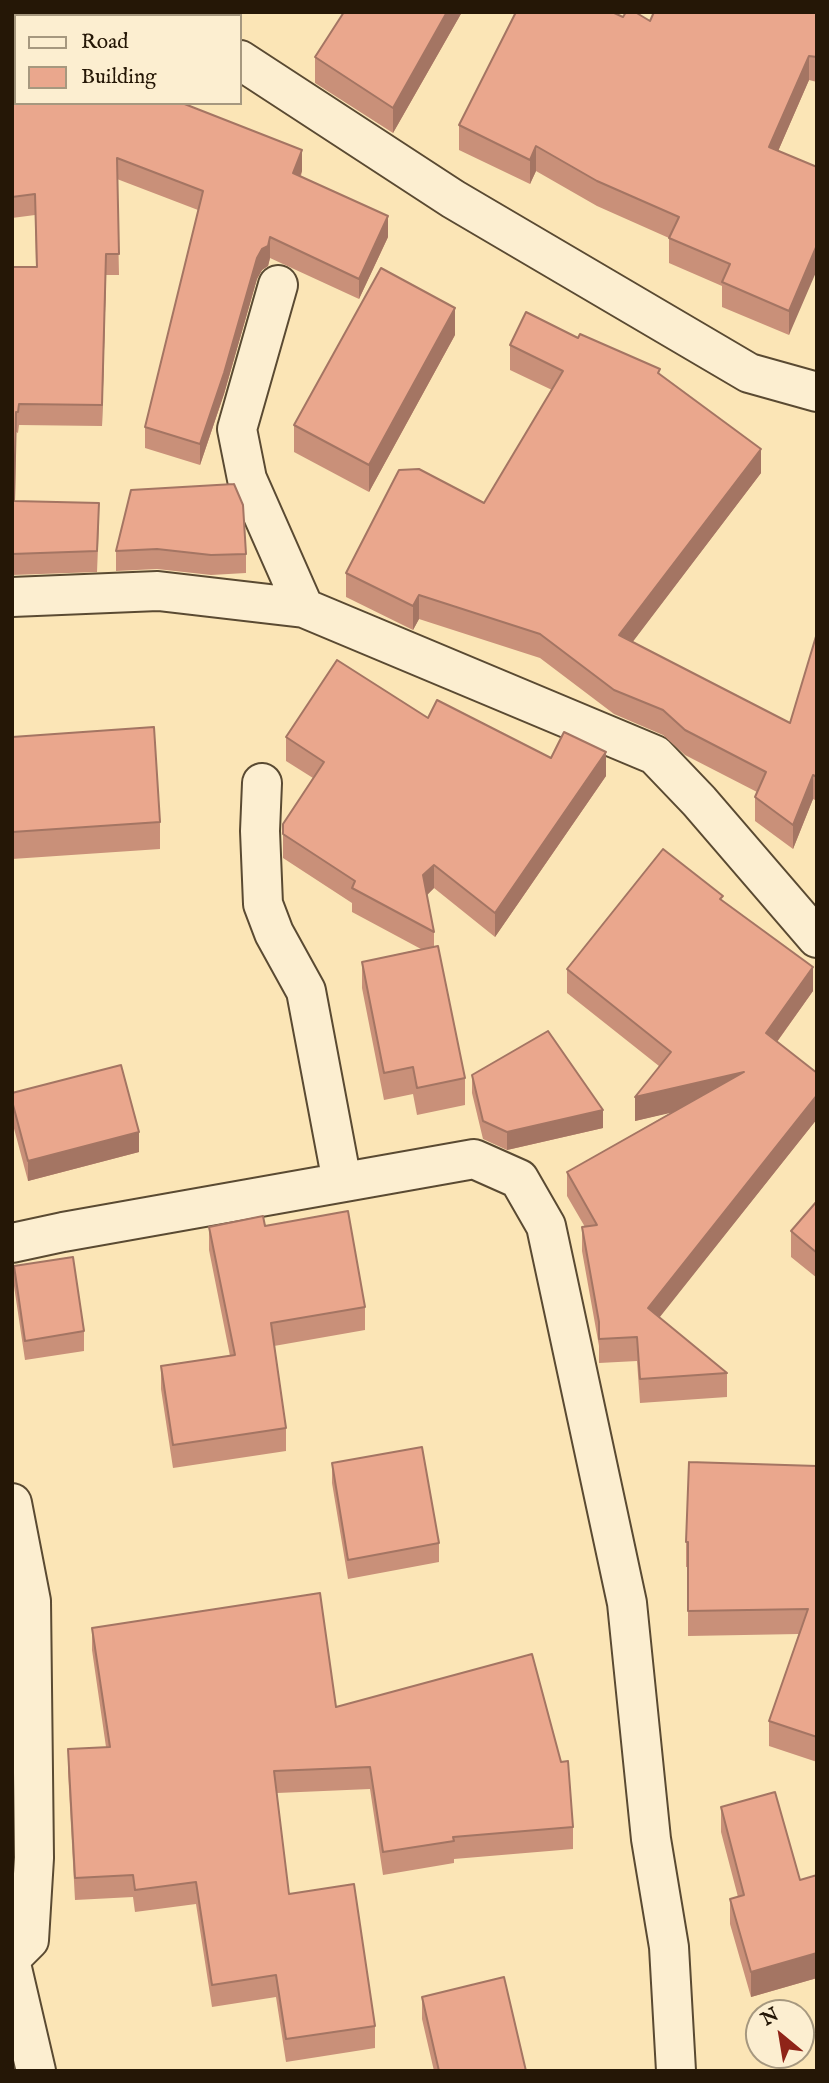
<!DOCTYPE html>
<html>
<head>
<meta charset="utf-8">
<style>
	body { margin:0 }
	#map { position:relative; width:829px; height:2083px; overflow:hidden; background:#fbe5b6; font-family:"IM FELL English",serif }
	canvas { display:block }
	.frame { position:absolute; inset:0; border:14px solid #251706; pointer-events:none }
	.legend { position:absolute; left:14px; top:14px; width:228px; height:91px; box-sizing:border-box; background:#fceed0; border:2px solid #a6987f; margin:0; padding:9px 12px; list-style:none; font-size:21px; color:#251706 }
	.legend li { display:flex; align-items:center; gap:14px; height:35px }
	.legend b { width:35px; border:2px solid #a6987f }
	.north { position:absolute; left:745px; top:1999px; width:70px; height:70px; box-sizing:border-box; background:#fceed0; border:2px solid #a6987f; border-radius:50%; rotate:330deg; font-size:19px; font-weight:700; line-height:28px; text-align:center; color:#251706 }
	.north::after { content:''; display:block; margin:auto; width:24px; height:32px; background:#8f2418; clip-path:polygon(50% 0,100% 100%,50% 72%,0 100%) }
</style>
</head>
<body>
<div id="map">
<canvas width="829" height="2083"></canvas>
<div class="frame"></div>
<ul class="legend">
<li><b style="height:9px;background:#fceed0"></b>Road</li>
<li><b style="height:19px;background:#eaa78d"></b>Building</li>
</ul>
<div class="north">N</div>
</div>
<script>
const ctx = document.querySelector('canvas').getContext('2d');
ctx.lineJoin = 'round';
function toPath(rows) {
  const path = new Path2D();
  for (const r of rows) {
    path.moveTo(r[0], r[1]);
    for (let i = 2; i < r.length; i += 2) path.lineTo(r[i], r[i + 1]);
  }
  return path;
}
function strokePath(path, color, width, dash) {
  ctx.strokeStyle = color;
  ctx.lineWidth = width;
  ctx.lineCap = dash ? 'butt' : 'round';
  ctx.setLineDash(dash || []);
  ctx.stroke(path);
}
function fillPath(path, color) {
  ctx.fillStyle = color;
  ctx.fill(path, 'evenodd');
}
const minor = toPath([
	[153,12,160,16],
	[240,60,453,199,749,373,817,392],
	[278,285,237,429,247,479,304,608],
	[12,597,158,591,304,608,655,755,699,801,817,938],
	[262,783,260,831,263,904,274,933,306,991,342,1182],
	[12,1243,63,1232,474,1159,519,1179,546,1226,627,1603,651,1839,669,1947,676,2071],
	[12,1503,31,1601,34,1858,29,1940,12,1957],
	[12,1968,36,2071]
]);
strokePath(minor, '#5a4a32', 42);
strokePath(minor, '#fceed0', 38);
fillPath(toPath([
	[12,12,16,103,302,171,301,176,388,237,359,299,270,258,268,266,262,270,257,279,224,394,200,465,145,448,145,427,198,210,117,179,119,275,106,275,102,426,19,425,18,433,16,432,15,501,99,523,97,572,12,575,12,267,36,267,35,215,12,218],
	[462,12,393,133,315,83,315,57],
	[817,12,817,82,809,80,778,151,817,167,789,335,722,307,722,286,669,263,669,238,597,206,536,171,530,184,459,150,459,125,623,17,650,21],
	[455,335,369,492,294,452,294,425],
	[578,338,660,374,761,473,632,642,790,723,817,633,817,801,813,799,793,849,755,821,755,797,757,792,685,755,663,735,614,714,540,658,419,619,413,630,346,597,346,573,484,503,552,390,510,370,510,345],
	[131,490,246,554,246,573,211,575,157,569,116,571,116,551],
	[428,718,606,776,495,937,434,888,427,895,434,932,434,946,465,1078,465,1105,417,1115,413,1094,384,1100,362,988,362,962,421,949,352,912,352,903,283,858,283,824,313,778,286,761,286,737],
	[12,737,160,822,160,849,12,859],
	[723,901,813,991,777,1042,817,1119,659,1317,727,1373,727,1397,640,1403,637,1361,599,1363,599,1346,582,1251,582,1227,585,1227,567,1196,567,1172,672,1112,635,1121,659,1066,567,993,567,969],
	[472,1075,603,1128,507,1150,483,1139,472,1093],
	[12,1093,139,1152,28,1181,12,1121],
	[817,1201,817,1278,791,1257,791,1231],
	[265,1226,365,1307,365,1330,274,1346,286,1428,286,1451,173,1468,161,1389,161,1366,230,1356,209,1250,209,1227],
	[14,1266,84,1331,84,1351,25,1360,14,1286],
	[332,1463,439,1543,439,1562,348,1579,332,1483],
	[817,1466,817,1762,769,1746,769,1721,799,1634,688,1636,688,1567,686,1567,686,1542],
	[92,1628,336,1707,573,1827,573,1849,454,1859,454,1863,383,1875,370,1789,277,1793,289,1894,375,2026,375,2048,286,2062,276,1997,212,2007,196,1904,135,1912,133,1897,75,1900,68,1771,68,1749,106,1747,92,1650],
	[721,1807,800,1880,817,1875,817,1978,751,1997,730,1924,730,1899,738,1897,721,1832],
	[422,1997,526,2071,434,2071,422,2019]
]), '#c99079');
fillPath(toPath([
	[447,12,462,12,393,133,393,108],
	[809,56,809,80,769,172,769,147],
	[536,146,536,171,530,184,530,160],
	[302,150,302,171,293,194,293,173],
	[388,216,388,237,359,299,359,279],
	[270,237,270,258,268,266,262,270,257,279,224,394,200,465,200,444,257,258],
	[817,245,817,270,789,335,789,311],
	[106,254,106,275,102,426,102,405],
	[455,308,455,335,369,492,369,465],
	[761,449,761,473,619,660,619,635],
	[419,595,419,619,413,630,413,606],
	[606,752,606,776,495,937,495,913],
	[813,775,813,799,793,849,793,825],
	[434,865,434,888,423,899,423,875],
	[813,967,813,991,766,1057,766,1033],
	[14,1054,14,1074,12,1074,12,1055],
	[744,1072,744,1096,635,1121,635,1097],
	[817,1095,817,1119,648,1332,648,1308],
	[603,1110,603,1128,507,1150,507,1132],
	[139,1132,139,1152,28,1181,28,1161],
	[817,1953,817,1978,751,1997,751,1972]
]), '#a47563');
const building = toPath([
	[12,12,21,12,21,16,16,16,16,103,182,103,302,150,293,173,388,216,359,279,270,237,268,246,262,249,257,258,224,373,200,444,145,427,203,191,117,158,119,254,106,254,102,405,19,404,18,412,16,412,14,501,99,503,97,551,12,554,12,267,37,267,35,194,12,197,12,12],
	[344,12,447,12,393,108,315,57,344,12],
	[516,12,612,12,623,17,626,12,635,12,650,21,654,12,817,12,817,57,809,56,769,147,817,167,817,245,789,311,722,282,730,264,669,238,679,217,597,181,536,146,530,160,459,125,516,12],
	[381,268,455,308,369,465,294,425,381,268],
	[526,312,578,338,580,334,660,369,658,373,761,449,619,635,790,723,817,633,817,777,813,775,793,825,755,797,766,772,685,730,663,710,614,690,540,634,419,595,413,606,346,573,399,470,419,469,484,503,563,371,510,345,526,312],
	[234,484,243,505,246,554,211,555,157,549,116,551,131,490,234,484],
	[337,660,428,718,437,700,551,758,564,732,606,752,495,913,434,865,423,875,434,932,352,888,355,881,283,834,283,824,324,762,286,737,337,660],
	[154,727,160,822,12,832,12,737,154,727],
	[663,849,723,896,720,899,813,967,766,1033,817,1073,817,1095,648,1308,727,1373,640,1379,637,1337,599,1339,599,1322,582,1227,597,1225,567,1172,744,1072,635,1097,671,1052,567,969,663,849],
	[438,946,465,1078,417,1088,413,1067,384,1073,362,962,438,946],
	[548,1031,603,1110,507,1132,483,1121,472,1075,548,1031],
	[121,1065,139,1132,28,1161,12,1101,12,1093,121,1065],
	[817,1201,817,1253,791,1231,817,1201],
	[348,1211,365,1307,271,1323,286,1428,173,1445,161,1366,235,1355,209,1227,263,1216,265,1226,348,1211],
	[73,1257,84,1331,25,1341,14,1266,73,1257],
	[422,1447,439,1543,348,1560,332,1463,422,1447],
	[689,1462,817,1466,817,1737,769,1721,808,1609,688,1611,688,1542,686,1542,689,1462],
	[320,1593,336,1707,532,1654,561,1762,568,1761,573,1827,453,1837,454,1841,383,1852,370,1767,274,1771,289,1894,354,1884,375,2026,286,2039,276,1975,212,1985,196,1882,135,1890,133,1875,75,1878,68,1749,110,1747,92,1628,320,1593],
	[775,1792,800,1880,817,1875,817,1953,751,1972,730,1899,744,1895,721,1807,775,1792],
	[504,1977,526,2071,439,2071,422,1997,504,1977]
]);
fillPath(building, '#eaa78d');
strokePath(building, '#a47563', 2);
</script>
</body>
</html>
